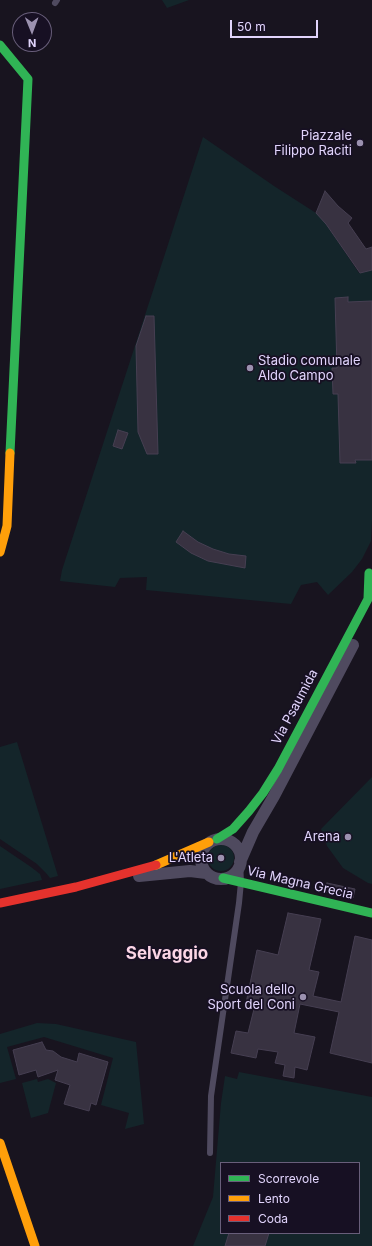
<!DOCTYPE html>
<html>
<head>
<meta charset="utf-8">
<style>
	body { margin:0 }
	#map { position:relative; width:372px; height:1246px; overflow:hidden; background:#18141f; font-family:Inter,sans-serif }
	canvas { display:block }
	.legend { position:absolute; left:220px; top:1162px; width:140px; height:72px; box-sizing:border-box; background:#171023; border:1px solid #685e7a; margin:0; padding:5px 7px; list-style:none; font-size:12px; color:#e1d4fc }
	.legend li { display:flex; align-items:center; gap:8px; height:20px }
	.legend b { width:20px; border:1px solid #685e7a }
	.north { position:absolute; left:12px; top:12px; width:40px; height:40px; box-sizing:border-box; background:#171023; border:1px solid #685e7a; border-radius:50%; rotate:179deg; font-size:11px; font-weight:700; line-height:16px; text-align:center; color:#e1d4fc }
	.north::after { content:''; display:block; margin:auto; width:14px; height:18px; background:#9b91af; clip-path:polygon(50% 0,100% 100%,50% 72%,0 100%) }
	.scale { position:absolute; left:230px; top:20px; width:88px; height:18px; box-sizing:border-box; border:2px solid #e1d4fc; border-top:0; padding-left:5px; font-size:12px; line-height:14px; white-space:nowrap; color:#e1d4fc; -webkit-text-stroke:3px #171023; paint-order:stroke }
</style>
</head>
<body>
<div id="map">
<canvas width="372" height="1246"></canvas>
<ul class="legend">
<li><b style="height:5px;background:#30b455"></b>Scorrevole</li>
<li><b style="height:5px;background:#ff9f0a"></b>Lento</li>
<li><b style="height:5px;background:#e5322d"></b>Coda</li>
</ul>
<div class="north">N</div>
<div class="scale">50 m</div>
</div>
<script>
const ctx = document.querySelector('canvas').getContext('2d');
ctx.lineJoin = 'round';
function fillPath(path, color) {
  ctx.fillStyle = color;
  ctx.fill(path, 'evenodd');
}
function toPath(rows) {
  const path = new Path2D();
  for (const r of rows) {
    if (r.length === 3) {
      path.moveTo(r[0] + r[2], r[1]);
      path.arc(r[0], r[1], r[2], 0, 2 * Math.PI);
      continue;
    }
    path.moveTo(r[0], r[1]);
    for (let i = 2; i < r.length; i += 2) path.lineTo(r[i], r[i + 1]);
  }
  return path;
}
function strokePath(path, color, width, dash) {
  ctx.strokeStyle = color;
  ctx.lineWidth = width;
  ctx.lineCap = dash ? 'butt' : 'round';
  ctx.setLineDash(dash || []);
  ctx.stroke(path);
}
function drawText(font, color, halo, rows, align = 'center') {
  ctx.font = font + ' Inter,sans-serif';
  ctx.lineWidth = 3.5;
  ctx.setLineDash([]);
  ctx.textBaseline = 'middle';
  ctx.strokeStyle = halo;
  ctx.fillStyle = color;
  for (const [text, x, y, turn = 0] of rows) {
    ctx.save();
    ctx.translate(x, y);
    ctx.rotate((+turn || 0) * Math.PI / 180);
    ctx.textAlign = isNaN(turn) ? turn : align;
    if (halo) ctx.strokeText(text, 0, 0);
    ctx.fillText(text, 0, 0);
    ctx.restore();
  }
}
fillPath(toPath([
	[162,0,189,0,167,8],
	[203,137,274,186,316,213,325,191,338,206,326,224,359,273,372,270,372,521,371,541,362,559,352,572,328,595,317,582,301,585,291,604,146,590,147,577,120,578,115,587,60,581,62,570],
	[17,742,58,876,50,878,46,873,37,864,0,839,0,747],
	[372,777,372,884,368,883,343,868,327,846,321,829],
	[221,858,13],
	[0,846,31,867,40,874,42,880,0,889],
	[37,1023,56,1024,136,1042,144,1124,125,1129,129,1113,101,1105,113,1058,44,1037,7,1047,16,1079,0,1083,0,1034],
	[239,1072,372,1097,372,1246,193,1246,213,1197,221,1103,225,1076,237,1079],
	[221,1163,359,1163,359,1233,221,1233],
	[37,1079,38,1082,48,1079,56,1083,48,1113,31,1118,22,1083]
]), '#14252a');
const building = toPath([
	[325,191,338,206,352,218,348,223,366,249,372,247,372,270,360,273,326,224,316,213,325,191],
	[348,297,348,302,372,301,372,460,355,460,356,463,340,463,338,394,333,394,332,368,337,368,335,298,348,297],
	[146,316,154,316,158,454,147,454,138,432,136,346,146,316],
	[118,430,128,433,122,449,113,446,118,430],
	[183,531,198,542,213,549,229,554,246,556,245,568,208,561,191,553,176,542,183,531],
	[327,883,355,889,353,898,325,892,327,883],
	[288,913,321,919,309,970,319,972,313,996,341,1002,355,936,372,940,372,1063,330,1053,339,1012,300,1004,294,1033,315,1037,307,1070,295,1067,294,1078,283,1076,285,1065,275,1063,278,1052,258,1049,256,1058,231,1053,236,1031,248,1033,255,1005,246,1003,257,950,278,955,288,913],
	[42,1042,46,1050,53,1051,61,1057,77,1062,79,1053,108,1062,96,1105,91,1103,89,1111,64,1104,70,1085,55,1080,58,1070,38,1077,36,1070,19,1075,13,1050,42,1042],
	[229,1233,269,1233,265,1246,225,1246,229,1233]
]);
fillPath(building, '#383241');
strokePath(building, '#463f52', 1);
strokePath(toPath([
	[55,3,57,0],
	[210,1153,211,1096,239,903,241,882,240,862]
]), '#4f4a5f', 6);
strokePath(toPath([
	[221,859,20],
	[240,862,253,832,274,796,353,645],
	[139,876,190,871,206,873]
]), '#4f4a5f', 12);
strokePath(toPath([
	[0,45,28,79,10,453],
	[217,839,233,829,249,811,263,793,278,769,368,599,369,573],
	[223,878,372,913]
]), '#30b455', 9);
strokePath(toPath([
	[0,552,7,526,10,453],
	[156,865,209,842],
	[0,1143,35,1246]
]), '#ff9f0a', 9);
strokePath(toPath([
	[0,903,76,887,156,865]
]), '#e5322d', 9);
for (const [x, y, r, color] of [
	[360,143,4,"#9b91af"],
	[250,368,4,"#9b91af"],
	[348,837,4,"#9b91af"],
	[221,858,4,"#9b91af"],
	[303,997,4,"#9b91af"]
]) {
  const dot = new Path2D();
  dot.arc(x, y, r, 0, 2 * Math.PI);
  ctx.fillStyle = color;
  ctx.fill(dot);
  strokePath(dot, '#171023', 1.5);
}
drawText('13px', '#e1d4fc', '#171023', [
	["Piazzale",352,136],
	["Filippo Raciti",352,151],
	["Stadio comunale",258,361,"left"],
	["Aldo Campo",258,376,"left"],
	["Arena",340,837],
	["L'Atleta",213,858],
	["Scuola dello",295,990],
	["Sport del Coni",295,1005]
], 'right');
drawText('13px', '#e1d4fc', '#171023', [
	["Via Psaumida",295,707,-62],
	["Via Magna Grecia",300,883,13]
]);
drawText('bold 17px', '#fcd6e6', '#171023', [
	["Selvaggio",167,954]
]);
</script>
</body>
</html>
